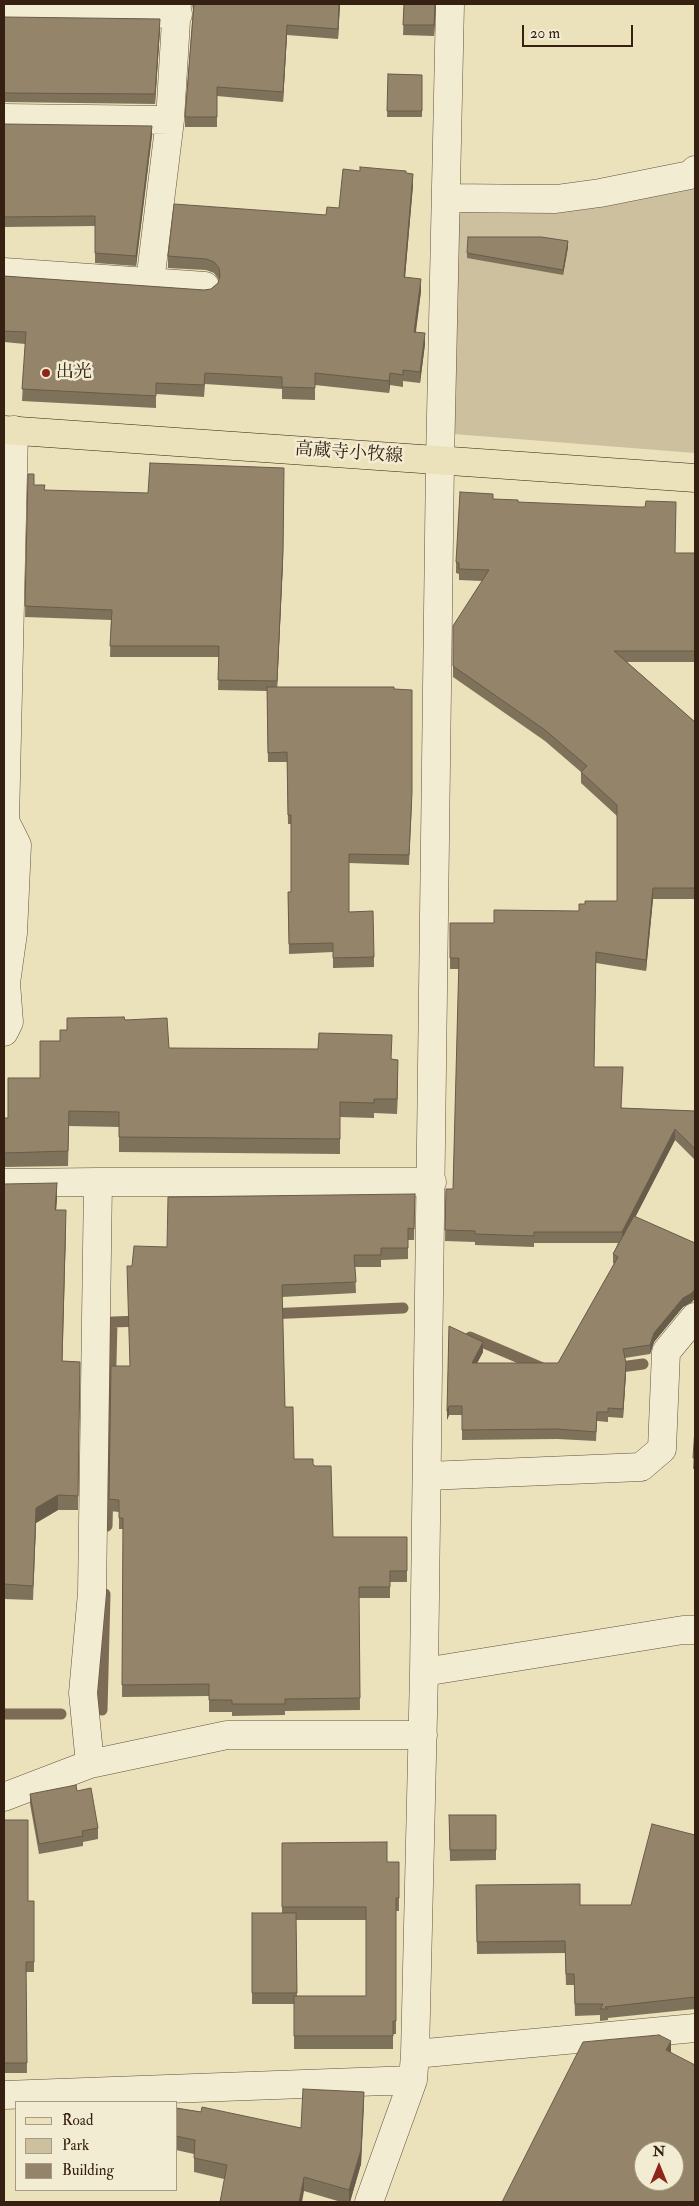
<!DOCTYPE html>
<html>
<head>
<meta charset="utf-8">
<style>
	body { margin:0 }
	#map { position:relative; width:699px; height:2206px; overflow:hidden; background:#ebe1bb; font-family:"IM FELL Double Pica",serif }
	canvas { display:block }
	.frame { position:absolute; inset:0; border:5px solid #362012; pointer-events:none }
	.legend { position:absolute; left:15px; top:2101px; width:162px; height:90px; box-sizing:border-box; background:#f2ecd3; border:1px solid #a79a86; margin:0; padding:6px 9px; list-style:none; font-size:15px; color:#362012 }
	.legend li { display:flex; align-items:center; gap:10px; height:25px }
	.legend b { width:25px; border:1px solid #a79a86 }
	.north { position:absolute; left:634px; top:2141px; width:50px; height:50px; box-sizing:border-box; background:#f2ecd3; border:1px solid #a79a86; border-radius:50%; rotate:0deg; font-size:14px; font-weight:700; line-height:20px; text-align:center; color:#362012 }
	.north::after { content:''; display:block; margin:auto; width:18px; height:22px; background:#8f2418; clip-path:polygon(50% 0,100% 100%,50% 72%,0 100%) }
	.scale { position:absolute; left:522px; top:25px; width:111px; height:22px; box-sizing:border-box; border:2px solid #362012; border-top:0; padding-left:6px; font-size:15px; line-height:18px; white-space:nowrap; color:#362012; -webkit-text-stroke:4px #f2ecd3; paint-order:stroke }
</style>
</head>
<body>
<div id="map">
<canvas width="699" height="2206"></canvas>
<div class="frame"></div>
<ul class="legend">
<li><b style="height:6px;background:#ebe1bb"></b>Road</li>
<li><b style="height:14px;background:#ccc09e"></b>Park</li>
<li><b style="height:14px;background:#94846a"></b>Building</li>
</ul>
<div class="north">N</div>
<div class="scale">20 m</div>
</div>
<script>
const ctx = document.querySelector('canvas').getContext('2d');
ctx.lineJoin = 'round';
function fillPath(path, color) {
  ctx.fillStyle = color;
  ctx.fill(path, 'evenodd');
}
function toPath(rows) {
  const path = new Path2D();
  for (const r of rows) {
    path.moveTo(r[0], r[1]);
    for (let i = 2; i < r.length; i += 2) path.lineTo(r[i], r[i + 1]);
  }
  return path;
}
function strokePath(path, color, width, dash) {
  ctx.strokeStyle = color;
  ctx.lineWidth = width;
  ctx.lineCap = dash ? 'butt' : 'round';
  ctx.setLineDash(dash || []);
  ctx.stroke(path);
}
function drawText(font, color, halo, rows, align = 'center') {
  ctx.font = font + ' "IM FELL Double Pica","Noto Serif JP",serif';
  ctx.lineWidth = 5;
  ctx.setLineDash([]);
  ctx.textBaseline = 'middle';
  ctx.strokeStyle = halo;
  ctx.fillStyle = color;
  for (const [text, x, y, turn = 0] of rows) {
    ctx.save();
    ctx.translate(x, y);
    ctx.rotate((+turn || 0) * Math.PI / 180);
    ctx.textAlign = isNaN(turn) ? turn : align;
    if (halo) ctx.strokeText(text, 0, 0);
    ctx.fillText(text, 0, 0);
    ctx.restore();
  }
}
fillPath(toPath([
	[695,170,695,453,441,433,446,198]
]), '#ccc09e');
strokePath(toPath([
	[268,1314,403,1308],
	[470,1337,545,1369],
	[613,1368,643,1364],
	[107,1526,112,1322,142,1321],
	[102,1710,105,1594],
	[4,1714,61,1714]
]), '#7d6c55', 11);
const minor = toPath([
	[4,11,178,14],
	[4,118,170,120],
	[446,198,556,199,600,193,690,175,695,170],
	[4,272,205,286],
	[150,282,170,120,177,4],
	[4,1032,9,1022,6,983,13,933,17,845,5,821,14,430],
	[4,1183,98,1182],
	[427,1476,641,1467,662,1449,666,1352,695,1317],
	[424,1672,683,1630,695,1630],
	[423,1735,227,1735,90,1764,83,1693,92,1593,98,1182,432,1182],
	[4,1797,90,1764],
	[415,2054,695,2028],
	[4,2095,413,2080],
	[369,2202,413,2080,415,2054,424,1672,440,461,450,4]
]);
const major = toPath([
	[4,430,695,478]
]);
strokePath(minor, '#63503c', 29);
strokePath(major, '#362012', 29);
strokePath(minor, '#f2ecd3', 28);
strokePath(major, '#ebe1bb', 28);
fillPath(toPath([
	[192,4,340,4,338,39,287,35,283,102,217,96,217,127,185,127,185,117,193,10],
	[404,4,436,4,434,36,403,35],
	[4,17,160,29,155,104,4,102],
	[388,74,422,75,422,117,387,117],
	[4,124,152,135,136,266,95,263,95,226,4,227],
	[360,171,406,173,413,185,405,277,421,291,416,332,425,344,420,383,403,381,403,387,390,385,389,393,315,385,315,400,282,399,282,389,205,384,204,397,156,394,156,408,22,401,25,344,4,342,4,276,204,290,211,289,218,283,219,280,214,273,206,270,168,268,168,256,326,215,339,208],
	[568,247,563,275,467,258,467,253],
	[28,474,34,485,45,490,283,561,277,687,412,802,409,865,349,863,349,912,374,957,374,967,333,968,333,952,289,954,288,892,291,892,291,824,288,824,287,762,268,762,267,691,218,690,219,657,110,657,111,620,25,617],
	[493,499,518,502,675,553,695,553,695,662,627,662,695,722,695,899,653,899,646,971,596,963,594,1067,622,1108,695,1111,695,1160,675,1140,635,1217,695,1243,695,1298,692,1302,683,1307,654,1342,650,1354,625,1358,626,1373,623,1418,608,1417,608,1422,597,1421,596,1441,557,1439,462,1440,462,1415,449,1415,447,1420,449,1326,483,1352,477,1363,558,1363,614,1264,613,1263,613,1254,618,1243,534,1243,534,1247,475,1245,475,1242,445,1241,446,1189,453,1189,459,969,450,969,450,923,494,923,579,911,617,901,617,816,581,783,581,772,545,741,453,677,453,626,482,581,459,580,459,574,456,573,456,562],
	[125,1020,169,1048,391,1059,398,1075,397,1114,374,1113,374,1118,340,1117,340,1154,119,1152,119,1127,69,1126,68,1166,4,1167,4,1118,8,1118,40,1078,60,1041,67,1030],
	[4,1184,57,1198,56,1210,66,1225,62,1361,80,1362,78,1510,58,1510,36,1523,33,1600,4,1599],
	[415,1194,414,1240,408,1240,408,1259,381,1260,381,1267,355,1267,356,1293,282,1297,285,1407,294,1459,313,1464,333,1537,407,1537,407,1582,390,1582,390,1598,359,1598,360,1710,285,1711,285,1715,232,1716,232,1712,209,1712,209,1696,122,1697,123,1529,119,1529,119,1512,109,1511,111,1366,130,1366,132,1266,167,1247],
	[695,1428,695,1469,693,1469],
	[30,1794,98,1828,98,1839,83,1842,83,1846,39,1854,30,1804],
	[449,1815,496,1815,496,1860,450,1861],
	[4,1820,28,1901,34,1901,34,1972,26,1972,27,2073,4,2073],
	[695,1835,695,2009,608,2018,608,2020,600,2021,600,2015,575,2016,574,1985,566,1985,565,1953,477,1954,476,1885,580,1905,631,1905],
	[282,1843,387,1862,399,1862,399,1911,396,1911,396,2034,393,2034,393,2049,294,2049,294,2004,252,2004,252,1913,282,1913],
	[296,1920,366,1920,366,1996,297,1996],
	[364,2106,361,2164,350,2202,341,2202,304,2191,224,2179,194,2172,194,2154,176,2150,176,2108,301,2128]
]), '#7f725b');
fillPath(toPath([
	[339,4,340,4,338,39,338,29],
	[435,4,436,4,434,36,434,25],
	[160,19,160,29,155,104,155,94],
	[287,25,287,35,283,102,283,92],
	[152,126,152,135,136,266,136,256],
	[413,174,413,185,404,289,404,277],
	[568,241,568,247,563,275,563,270],
	[421,279,421,291,414,343,414,332],
	[425,333,425,344,420,383,420,372],
	[390,373,390,385,389,393,389,381],
	[284,468,283,561,277,691,277,681],
	[653,888,653,899,646,971,646,960],
	[398,1060,398,1075,397,1114,397,1099],
	[675,1129,675,1140,622,1243,622,1232],
	[57,1183,57,1198,55,1224,55,1210],
	[66,1210,66,1225,62,1376,62,1361],
	[695,1289,695,1298,692,1302,683,1307,654,1342,650,1354,650,1345,654,1333,683,1298],
	[483,1342,483,1352,472,1373,472,1363],
	[626,1363,626,1373,623,1418,623,1409],
	[449,1406,449,1415,447,1420,447,1411],
	[58,1495,58,1510,36,1523,33,1600,36,1508],
	[671,2041,671,2053,666,2050],
	[364,2092,361,2164,350,2202,349,2202,349,2190],
	[304,2177,304,2191,302,2202,299,2202]
]), '#685c4a');
const building = toPath([
	[194,4,339,4,338,29,287,25,283,92,217,87,217,117,185,117,194,4],
	[404,4,435,4,434,25,403,25,404,4],
	[4,17,160,19,155,94,4,93,4,17],
	[388,74,422,75,422,111,387,111,388,74],
	[4,124,152,126,136,256,95,253,95,216,4,217,4,124],
	[360,167,406,171,406,173,413,174,404,277,421,279,414,332,425,333,420,372,403,370,403,375,390,373,389,381,315,373,315,388,282,387,282,377,205,373,204,385,156,383,156,396,22,389,26,332,4,331,4,276,204,290,211,289,218,283,220,276,219,268,214,262,206,259,168,256,174,204,326,215,327,207,339,208,343,169,360,171,360,167],
	[468,237,541,237,568,241,563,270,467,253,468,237],
	[150,463,284,468,283,551,277,681,218,680,219,646,110,646,112,610,25,606,28,474,34,474,34,485,45,485,44,490,148,493,150,463],
	[460,492,493,494,493,499,518,500,518,502,638,507,645,507,646,501,676,502,675,553,695,553,695,651,614,651,695,722,695,888,653,888,646,960,596,952,594,1067,623,1067,621,1108,695,1111,695,1149,675,1129,622,1232,534,1232,534,1236,475,1234,475,1231,445,1230,446,1189,453,1189,459,958,450,958,450,923,494,923,494,910,579,911,579,904,585,904,585,901,617,901,617,805,581,772,587,766,545,730,453,666,453,626,489,570,459,569,459,563,456,562,460,492],
	[267,687,394,687,394,689,412,690,412,792,409,855,349,854,349,912,373,911,374,957,333,958,333,943,289,944,288,892,291,892,291,815,288,815,287,752,268,753,267,687],
	[124,1017,125,1020,167,1018,169,1048,318,1049,319,1033,392,1035,391,1059,398,1060,397,1099,374,1099,374,1103,340,1102,340,1139,119,1137,119,1112,69,1111,68,1151,4,1153,4,1118,8,1118,8,1078,40,1078,40,1041,60,1041,60,1030,67,1030,67,1018,124,1017],
	[57,1183,55,1210,66,1210,62,1361,80,1362,78,1496,58,1495,36,1508,33,1586,4,1584,4,1184,57,1183],
	[415,1194,414,1229,408,1228,408,1248,381,1248,381,1255,354,1255,356,1282,282,1285,285,1407,293,1407,294,1459,313,1459,313,1464,315,1466,331,1466,333,1537,407,1537,407,1571,390,1571,390,1587,359,1587,360,1698,285,1699,285,1704,232,1704,232,1700,209,1700,209,1684,122,1685,123,1518,119,1518,119,1500,109,1499,111,1366,130,1366,127,1266,132,1266,134,1246,167,1247,168,1197,415,1194],
	[634,1216,695,1243,695,1289,692,1293,683,1298,654,1333,650,1345,623,1349,626,1363,623,1409,608,1408,608,1412,597,1412,596,1432,557,1429,462,1430,462,1406,449,1406,447,1411,449,1326,483,1342,472,1363,558,1363,618,1257,613,1254,634,1216],
	[695,1428,695,1458,693,1458,695,1428],
	[76,1785,77,1791,91,1788,98,1828,82,1831,83,1836,39,1844,30,1794,76,1785],
	[449,1815,496,1815,496,1850,450,1850,449,1815],
	[4,1820,28,1820,28,1901,34,1901,34,1962,26,1962,27,2063,4,2063,4,1820],
	[652,1824,695,1835,695,1997,605,2007,608,2009,600,2009,603,2004,575,2004,574,1974,566,1974,565,1941,477,1942,476,1885,580,1884,580,1905,631,1905,652,1824],
	[387,1842,387,1862,399,1862,399,1898,396,1898,396,2021,393,2021,393,2036,294,2036,294,1996,366,1996,366,1907,282,1907,282,1843,387,1842],
	[252,1913,296,1913,297,1993,252,1993,252,1913],
	[659,2035,671,2041,666,2050,695,2065,695,2202,502,2202,583,2042,659,2035],
	[644,2151,674,2151,674,2181,644,2181,644,2151],
	[303,2089,364,2092,361,2150,349,2190,304,2177,299,2202,220,2202,227,2165,194,2158,195,2140,176,2136,176,2108,201,2112,202,2107,301,2128,303,2089]
]);
fillPath(building, '#94846a');
strokePath(building, '#685c4a', 1);
for (const [x, y, r, color] of [
	[46,373,5,"#8f2418"]
]) {
  const dot = new Path2D();
  dot.arc(x, y, r, 0, 2 * Math.PI);
  ctx.fillStyle = color;
  ctx.fill(dot);
  strokePath(dot, '#f2ecd3', 2);
}
drawText('18px', '#362012', '#f2ecd3', [
	["出光",56,373]
], 'left');
drawText('18px', '#362012', '#f2ecd3', [
	["高蔵寺小牧線",349,454,4]
]);
</script>
</body>
</html>
